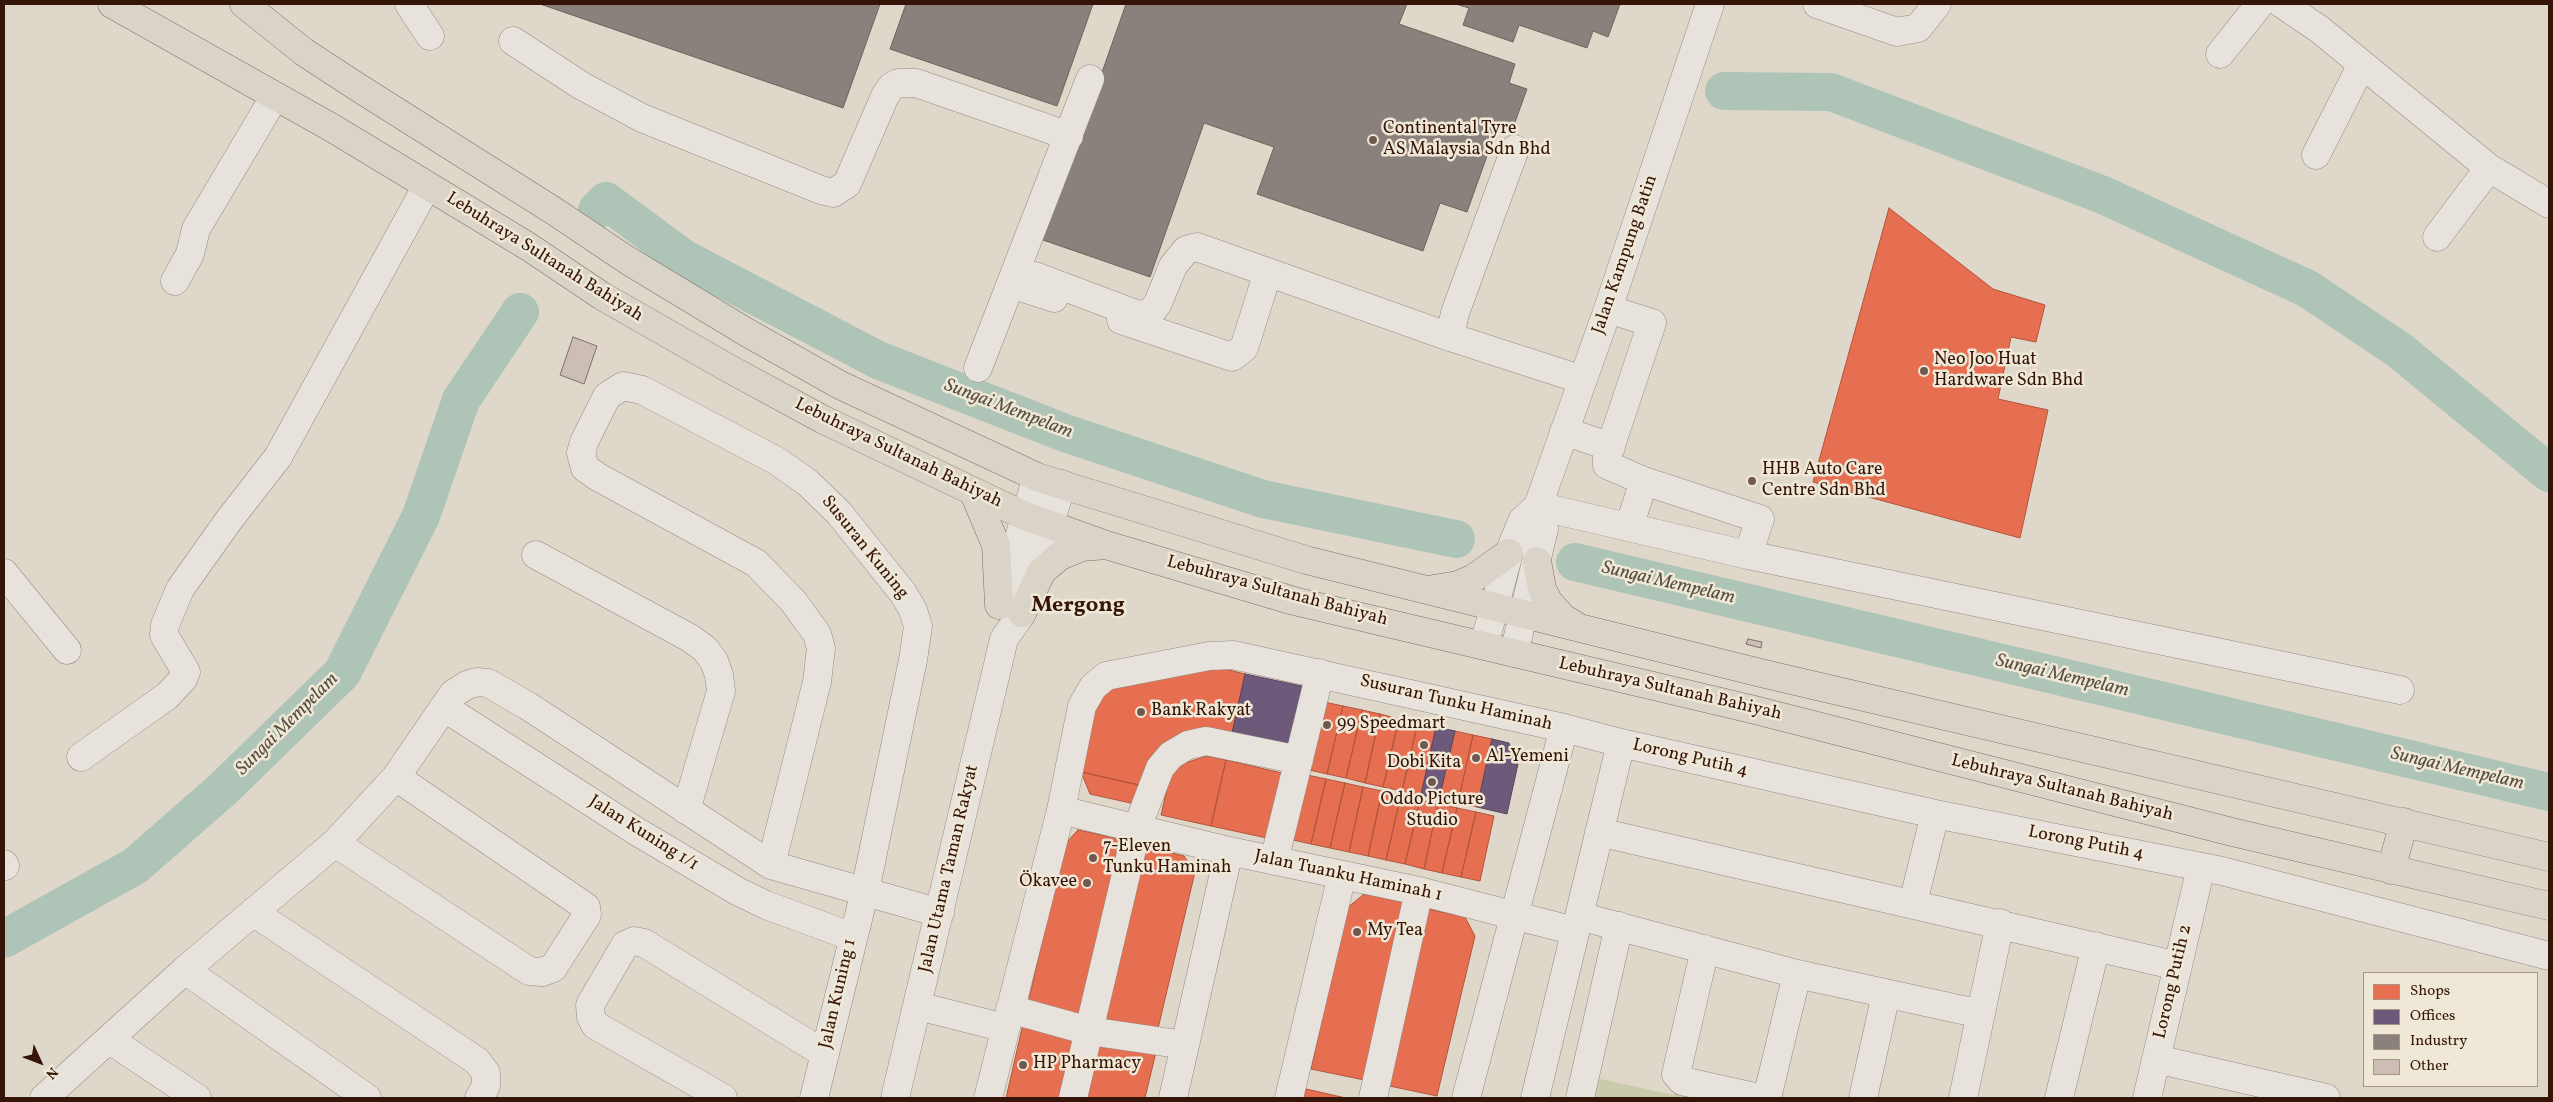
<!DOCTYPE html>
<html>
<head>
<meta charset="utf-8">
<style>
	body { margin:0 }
	#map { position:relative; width:2553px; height:1102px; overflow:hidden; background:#dfd8ca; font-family:Vollkorn,serif }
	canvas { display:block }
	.frame { position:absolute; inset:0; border:5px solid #361509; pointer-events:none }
	.legend { position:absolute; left:2363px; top:972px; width:175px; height:115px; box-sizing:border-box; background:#f0e8d7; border:1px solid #a69485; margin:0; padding:6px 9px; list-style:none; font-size:15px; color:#361509 }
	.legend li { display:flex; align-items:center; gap:10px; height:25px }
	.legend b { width:25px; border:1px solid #a69485 }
	.north { position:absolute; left:15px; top:1037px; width:50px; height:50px; -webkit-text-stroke:4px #f0e8d7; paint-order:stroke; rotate:133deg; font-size:14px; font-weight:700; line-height:20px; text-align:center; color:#361509 }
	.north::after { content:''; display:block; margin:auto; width:18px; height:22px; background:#361509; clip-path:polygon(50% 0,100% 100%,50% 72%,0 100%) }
</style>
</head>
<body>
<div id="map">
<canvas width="2553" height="1102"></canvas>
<div class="frame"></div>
<ul class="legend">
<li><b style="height:14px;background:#e76f51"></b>Shops</li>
<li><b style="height:14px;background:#6d597a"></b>Offices</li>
<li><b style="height:14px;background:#8a817c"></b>Industry</li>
<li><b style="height:14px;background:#cdbeb5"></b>Other</li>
</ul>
<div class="north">N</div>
</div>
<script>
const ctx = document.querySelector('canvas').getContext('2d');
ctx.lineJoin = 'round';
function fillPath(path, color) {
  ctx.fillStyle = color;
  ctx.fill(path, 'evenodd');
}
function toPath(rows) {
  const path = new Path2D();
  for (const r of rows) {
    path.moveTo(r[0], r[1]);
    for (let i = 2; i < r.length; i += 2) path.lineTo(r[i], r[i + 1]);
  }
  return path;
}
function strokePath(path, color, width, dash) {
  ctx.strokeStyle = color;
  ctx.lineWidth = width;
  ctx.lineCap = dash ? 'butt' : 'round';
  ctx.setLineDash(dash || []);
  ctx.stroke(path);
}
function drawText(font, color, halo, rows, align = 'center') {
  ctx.font = font + ' Vollkorn,serif';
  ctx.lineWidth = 5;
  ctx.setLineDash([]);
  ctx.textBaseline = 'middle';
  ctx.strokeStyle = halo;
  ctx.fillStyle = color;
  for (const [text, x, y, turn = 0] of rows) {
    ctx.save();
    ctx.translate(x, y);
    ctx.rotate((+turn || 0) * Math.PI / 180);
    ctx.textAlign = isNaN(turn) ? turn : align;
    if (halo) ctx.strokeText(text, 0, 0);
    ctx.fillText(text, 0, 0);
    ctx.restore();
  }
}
fillPath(toPath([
	[1588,1076,1673,1095,1676,1086,1730,1098,1583,1098]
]), '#cacbab');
const shops = toPath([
	[1889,208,1993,289,2045,305,2036,342,2011,337,1998,399,2048,410,2020,538,1813,482,1889,208],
	[1208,665,1245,674,1231,738,1209,733,1157,749,1148,787,1081,772,1096,704,1117,684,1208,665],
	[1324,702,1343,706,1327,774,1309,770,1324,702],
	[1343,706,1362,710,1346,778,1327,774,1343,706],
	[1362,710,1380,714,1365,783,1346,778,1362,710],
	[1380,714,1399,719,1383,787,1365,783,1380,714],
	[1399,719,1418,722,1402,791,1383,787,1399,719],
	[1418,722,1436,727,1421,795,1402,791,1418,722],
	[1455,731,1473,735,1458,803,1439,799,1455,731],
	[1473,735,1492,739,1477,807,1458,803,1473,735],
	[1207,756,1226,760,1211,826,1161,815,1172,767,1207,756],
	[1226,760,1282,773,1267,838,1211,826,1226,760],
	[1081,772,1148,787,1144,806,1090,794,1081,772],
	[1307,775,1326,779,1311,844,1293,840,1307,775],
	[1326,779,1345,783,1330,848,1311,844,1326,779],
	[1345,783,1363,787,1349,852,1330,848,1345,783],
	[1363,787,1382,791,1368,856,1349,852,1363,787],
	[1382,791,1401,795,1386,860,1368,856,1382,791],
	[1401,795,1420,800,1405,864,1386,860,1401,795],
	[1420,800,1438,804,1424,869,1405,864,1420,800],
	[1438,804,1457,808,1442,873,1424,869,1438,804],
	[1457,808,1476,812,1461,877,1442,873,1457,808],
	[1476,812,1494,816,1480,881,1461,877,1476,812],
	[1078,830,1120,839,1079,1020,1027,1008,1064,845,1078,830],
	[1142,846,1184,856,1195,872,1156,1037,1100,1024,1142,846],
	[1364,894,1408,903,1369,1081,1311,1069,1347,908,1364,894],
	[1423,908,1465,917,1475,936,1437,1096,1380,1084,1423,908],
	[1023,1024,1079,1036,1065,1098,1006,1098,1023,1024],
	[1096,1039,1156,1052,1145,1098,1083,1098,1096,1039],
	[1306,1089,1346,1098,1303,1098,1306,1089]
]);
fillPath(shops, '#e76f51');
strokePath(shops, '#b2543b', 1);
const offices = toPath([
	[1245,674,1302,686,1288,750,1231,738,1245,674],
	[1436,727,1455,731,1439,799,1421,795,1436,727],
	[1492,739,1509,743,1518,764,1507,814,1477,807,1492,739]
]);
fillPath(offices, '#6d597a');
strokePath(offices, '#5c4558', 1);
const industry = toPath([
	[540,4,880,4,843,108,540,4],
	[906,4,1093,4,1057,106,890,49,906,4],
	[1126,4,1407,4,1399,24,1515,64,1509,83,1527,89,1511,133,1497,128,1467,212,1440,203,1423,251,1257,194,1274,147,1204,123,1150,277,1043,240,1126,4],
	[1456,4,1620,4,1608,37,1593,31,1587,48,1519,25,1513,42,1463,25,1469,8,1456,4]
]);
fillPath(industry, '#8a817c');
strokePath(industry, '#71615a', 1);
strokePath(toPath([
	[1724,91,1831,92,2103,195,2308,289,2399,350,2549,473],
	[597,210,606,201,683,258,878,360,1065,433,1263,499,1456,539],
	[1575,562,2549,792],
	[4,939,135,866,223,789,342,673,421,516,461,400,520,312]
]), '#adc4b6', 38);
const building = toPath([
	[573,337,597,346,584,384,560,375,573,337],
	[1748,639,1762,642,1761,648,1746,644,1748,639]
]);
fillPath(building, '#cdbeb5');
strokePath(building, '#7a7168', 1);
const minor = toPath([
	[409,4,430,36],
	[1817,4,1897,32,1918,28,1937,4],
	[2282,4,2319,29,2489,168,2549,204],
	[513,41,582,86,642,118,821,190,833,193,847,184,885,96,891,87,898,83,916,83,1069,136],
	[2220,54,2260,4],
	[1515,149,1455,313,1450,337,1583,380],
	[2316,155,2361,66],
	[2437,237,2489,168],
	[1035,276,1136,314,1149,315,1158,303,1173,266,1186,250,1197,247,1450,337],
	[175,281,190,254,196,229,275,96],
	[1011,284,1054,298],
	[1608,309,1652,323,1607,457,1607,465,1644,481,1760,519,1748,555],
	[1121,320,1232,357,1244,348,1268,272],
	[978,368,1090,79],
	[1564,431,1611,447],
	[1538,506,1748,555,2400,690],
	[1629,527,1644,481],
	[536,555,690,638,705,649,714,661,719,675,721,691,686,810],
	[4,573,67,650],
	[1001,599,1037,477],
	[1484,645,1509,553,1522,521,1538,506,1608,309,1710,4],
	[1514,653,1544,529,1538,506],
	[445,708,636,831,737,891,766,905,853,937],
	[81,757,167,696,183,679,186,672,164,635,165,625,180,589,229,520,278,457,427,186],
	[1061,810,1229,851,1419,891,1575,931],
	[1599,832,2178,966],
	[335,843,529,971,542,972,553,968,587,915,586,907,396,777],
	[1274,861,1320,673],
	[4,864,5,866],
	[771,865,817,682,821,648,817,634,793,601,756,563,598,477,585,468,581,453,584,442,607,396,623,386,642,390,777,461,808,483,839,513,903,593,913,610,918,626,913,660,865,891,814,1098],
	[1913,903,1935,814],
	[253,912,477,1061,486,1073,486,1086,479,1098],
	[1579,916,1797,974,1981,1014],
	[1705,949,1676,1074,1682,1081,1759,1098],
	[185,970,367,1098],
	[918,1006,1005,1028],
	[1010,1009,1089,1031,1185,1045],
	[110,1040,197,1098],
	[2156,1059,2326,1098],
	[44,1098,185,970,335,843,396,777,453,694,467,685,477,682,488,683,528,706,771,865,940,913],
	[723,1098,595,1025,591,1017,590,1005,625,945,634,941,644,943,825,1054],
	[895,1098,1004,639,1022,613,1062,484],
	[988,1098,1061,810,1082,706,1093,687,1106,676,1209,656,1233,655,1564,728,1621,743,1935,814,2222,871,2549,956],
	[1073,1098,1137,828,1160,768,1171,755,1188,745,1206,741,1299,760],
	[1173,1098,1229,851],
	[1289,1098,1342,875],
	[1373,1098,1419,891],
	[1466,1098,1564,728],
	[1535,1098,1621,743],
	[1580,1098,1619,926],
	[1767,1098,1797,974],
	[1863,1098,1886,994],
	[1963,1098,2000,923],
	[2059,1098,2096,946],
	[2147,1098,2201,867]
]);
const major = toPath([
	[112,4,334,129,529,247,602,296,728,368,822,419,1025,516,1106,545,1294,601,1755,710,2232,832,2549,906],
	[244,4,304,52,359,88,554,211,627,260,746,332,840,385,1037,477,1306,560,1765,674,2549,857],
	[974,493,996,545,999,605],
	[1537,561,1542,589,1548,601,1563,618,1575,625],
	[1434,589,1458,585,1474,578,1509,553],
	[1022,613,1042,571,1060,556,1082,547,1106,545],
	[2391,870,2404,822]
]);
strokePath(minor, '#938a81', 29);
strokePath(major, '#7a7168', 29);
strokePath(minor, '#e7e3dc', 28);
strokePath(major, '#dad3c7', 28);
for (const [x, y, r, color] of [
	[1373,140,5,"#71594d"],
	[1924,371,5,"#71594d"],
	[1752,481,5,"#71594d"],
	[1141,712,5,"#71594d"],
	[1327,725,5,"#71594d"],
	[1424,745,5,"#71594d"],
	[1476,758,5,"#71594d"],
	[1432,782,5,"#71594d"],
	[1093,858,5,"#71594d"],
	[1087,883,5,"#71594d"],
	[1357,932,5,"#71594d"],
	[1023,1065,5,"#71594d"]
]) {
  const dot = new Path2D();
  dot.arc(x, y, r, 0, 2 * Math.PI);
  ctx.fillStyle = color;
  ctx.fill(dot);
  strokePath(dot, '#f0e8d7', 2);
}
drawText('18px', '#361509', '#f0e8d7', [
	["Continental Tyre",1383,130],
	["AS Malaysia Sdn Bhd",1383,151],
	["Neo Joo Huat",1934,361],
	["Hardware Sdn Bhd",1934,382],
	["HHB Auto Care",1762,471],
	["Centre Sdn Bhd",1762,492],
	["Bank Rakyat",1151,712],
	["99 Speedmart",1337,725],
	["Al-Yemeni",1486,758],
	["Dobi Kita",1424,764,"center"],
	["Oddo Picture",1432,801,"center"],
	["Studio",1432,822,"center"],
	["7-Eleven",1103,848],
	["Tunku Haminah",1103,869],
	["Ökavee",1077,883,"right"],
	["My Tea",1367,932],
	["HP Pharmacy",1033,1065]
], 'left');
drawText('18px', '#361509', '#f0e8d7', [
	["Jalan Kampung Batin",1626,255,-71],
	["Lebuhraya Sultanah Bahiyah",544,258,32],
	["Lebuhraya Sultanah Bahiyah",898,454,26],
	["Susuran Kuning",864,548,51],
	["Lebuhraya Sultanah Bahiyah",1277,592,15],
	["Lebuhraya Sultanah Bahiyah",1670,690,13],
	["Susuran Tunku Haminah",1456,704,13],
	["Lorong Putih 4",1690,759,13],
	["Lebuhraya Sultanah Bahiyah",2062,789,14],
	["Jalan Kuning 1/1",643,834,32],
	["Lorong Putih 4",2086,844,11],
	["Jalan Utama Taman Rakyat",950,869,-77],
	["Jalan Tuanku Haminah 1",1348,877,12],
	["Lorong Putih 2",2174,982,-77],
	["Jalan Kuning 1",839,994,-77]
]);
drawText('italic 19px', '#584f42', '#f0e8d7', [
	["Sungai Mempelam",1008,410,21],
	["Sungai Mempelam",1668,584,13],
	["Sungai Mempelam",2062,677,13],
	["Sungai Mempelam",288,725,-45],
	["Sungai Mempelam",2457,770,13]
]);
drawText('bold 22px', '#361509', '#f0e8d7', [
	["Mergong",1078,607]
]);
</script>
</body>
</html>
